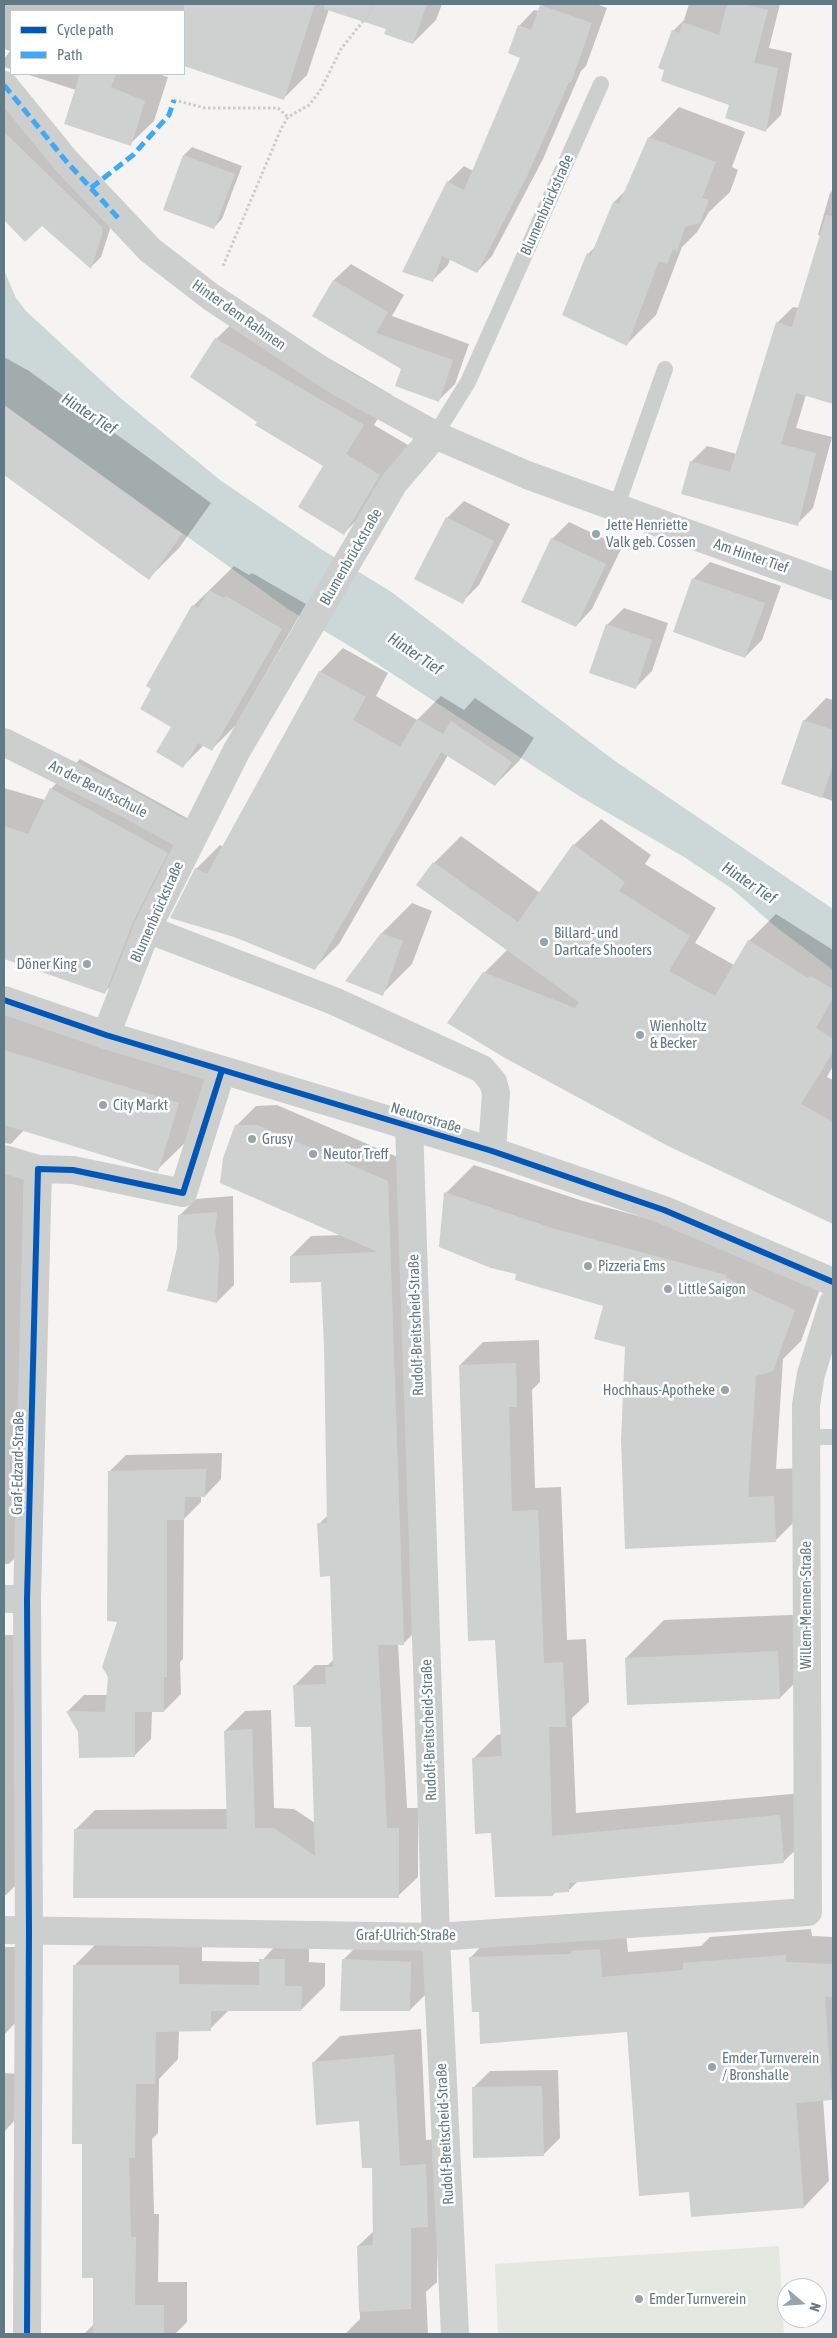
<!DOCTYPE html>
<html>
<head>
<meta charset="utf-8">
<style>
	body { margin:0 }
	#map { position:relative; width:837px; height:2338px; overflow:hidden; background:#f5f4f3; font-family:"Asap Condensed",sans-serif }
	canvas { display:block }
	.frame { position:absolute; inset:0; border:5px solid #627a86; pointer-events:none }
	.legend { position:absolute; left:10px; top:10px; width:175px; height:65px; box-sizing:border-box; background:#fff; border:1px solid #c0cacf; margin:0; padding:6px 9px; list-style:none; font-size:15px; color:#627a86 }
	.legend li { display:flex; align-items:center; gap:10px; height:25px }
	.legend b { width:25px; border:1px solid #c0cacf }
	.north { position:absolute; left:777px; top:2278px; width:50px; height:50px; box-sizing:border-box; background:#fff; border:1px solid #c0cacf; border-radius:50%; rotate:108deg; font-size:14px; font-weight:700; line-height:20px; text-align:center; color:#627a86 }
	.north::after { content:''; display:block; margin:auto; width:18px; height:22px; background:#95a5ac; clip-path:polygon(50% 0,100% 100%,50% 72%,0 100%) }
</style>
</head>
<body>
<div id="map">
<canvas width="837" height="2338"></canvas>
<div class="frame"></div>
<ul class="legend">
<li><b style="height:6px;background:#0057b8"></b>Cycle path</li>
<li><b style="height:6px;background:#3fa9f5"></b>Path</li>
</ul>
<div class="north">N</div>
</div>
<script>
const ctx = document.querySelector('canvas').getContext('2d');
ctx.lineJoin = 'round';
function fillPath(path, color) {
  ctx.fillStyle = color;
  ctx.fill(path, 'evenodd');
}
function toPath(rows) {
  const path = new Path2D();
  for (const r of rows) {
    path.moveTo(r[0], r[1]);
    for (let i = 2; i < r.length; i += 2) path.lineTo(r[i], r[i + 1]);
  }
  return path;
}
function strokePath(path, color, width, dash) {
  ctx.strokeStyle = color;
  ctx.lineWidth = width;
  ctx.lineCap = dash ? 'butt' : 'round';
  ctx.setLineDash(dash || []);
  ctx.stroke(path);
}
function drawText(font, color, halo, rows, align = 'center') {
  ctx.font = font + ' "Asap Condensed",sans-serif';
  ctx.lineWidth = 5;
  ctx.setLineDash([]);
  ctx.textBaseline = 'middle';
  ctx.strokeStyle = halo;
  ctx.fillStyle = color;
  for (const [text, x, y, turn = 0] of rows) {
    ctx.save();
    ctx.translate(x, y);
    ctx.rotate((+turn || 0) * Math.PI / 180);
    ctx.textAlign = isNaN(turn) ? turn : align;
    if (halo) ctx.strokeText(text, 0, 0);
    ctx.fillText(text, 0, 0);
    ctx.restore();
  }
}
fillPath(toPath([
	[779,2246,784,2334,498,2334,495,2264]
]), '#e5e8e1');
fillPath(toPath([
	[4,270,16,298,26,311,118,396,220,480,321,549,390,591,615,761,833,909,833,970,776,927,731,888,684,857,579,796,356,650,288,609,4,405]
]), '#ccd7d8');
fillPath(toPath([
	[4,4,442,4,436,20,413,43,387,29,329,9,307,75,284,98,184,64,184,11,11,11,11,69,4,67,4,59,10,51,4,49],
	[543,4,596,4,607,8,586,66,581,71,543,159,492,256,477,272,450,259,448,265,433,280,448,182,464,166,473,171,521,57,519,26,534,10,539,11],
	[689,4,780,4,769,48,792,53,781,115,766,130,730,105,673,31,684,20],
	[26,74,158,74,168,77,154,121,130,144,76,90],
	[4,100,112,223,101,257,91,267,42,225,25,241,4,218],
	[679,107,745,132,732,167,738,170,730,192,709,212,697,232,682,247,656,315,626,345,588,254,597,245,614,202,627,189,649,138],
	[192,147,242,166,222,219,213,228,184,155],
	[833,190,833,403,806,395,796,428,832,437,813,508,797,524,691,462,707,446,737,454,777,323,793,307,799,308,821,236,818,235,830,193],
	[351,264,404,295,392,316,469,344,455,384,438,401,402,368,314,316,334,280],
	[246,310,392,395,374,425,408,445,373,504,344,533,324,466,258,422,216,339],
	[4,357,29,371,211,503,179,548,149,578,4,473],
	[464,501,510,524,479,585,462,602,447,518],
	[569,522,622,547,592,609,576,626,552,539],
	[710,562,781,586,762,640,745,657,693,579],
	[234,566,249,575,252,573,306,604,236,725,212,749,204,745,183,766,172,726,193,606],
	[624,608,668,623,652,671,635,688,607,625],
	[343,648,388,673,376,696,417,720,441,696,464,710,475,698,534,738,519,761,495,785,448,755,339,944,315,968,196,869,220,845,223,847,320,672],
	[826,698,833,700,833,801,782,783,804,721],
	[80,759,196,823,135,963,105,992,4,958,4,788,45,800,51,789],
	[601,819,651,855,645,864,716,908,695,943,734,965,749,941,776,914,833,950,833,1066,827,1077,833,1080,833,1223,668,1145,484,973,508,949,434,863,461,836,540,893,574,845],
	[412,903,432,911,412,964,382,994,347,981,382,933],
	[4,1005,212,1069,191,1137,157,1170,24,1130,11,1144,4,1143],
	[277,1105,407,1161,424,1623,404,1643,398,1643,407,1808,418,1808,418,1877,398,1896,75,1830,95,1810,228,1809,225,1731,245,1711,271,1710,274,1808,294,1809,315,1823,312,1726,295,1685,315,1665,328,1665,334,1659,331,1575,319,1524,328,1515,326,1347,322,1280,291,1256,311,1236,342,1235,236,1126,256,1106],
	[4,1160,29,1177,24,1183,23,1231,26,1547,9,1564,4,1564],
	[474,1165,583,1201,753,1247,823,1281,801,1341,783,1359,776,1469,802,1468,804,1512,775,1541,626,1346,604,1305,518,1274,446,1193],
	[233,1196,234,1285,217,1302,178,1248,179,1216,196,1199],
	[539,1340,540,1382,532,1390,535,1488,561,1487,567,1640,586,1639,589,1702,572,1718,576,1813,803,1793,807,1839,783,1862,579,1880,568,1891,556,1891,553,1895,493,1832,474,1758,497,1735,502,1734,496,1639,460,1365,483,1342],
	[222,1453,221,1479,205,1496,201,1496,201,1502,184,1519,183,1659,180,1662,181,1694,164,1711,152,1711,151,1739,134,1756,79,1731,68,1711,84,1695,108,1695,119,1620,110,1471,126,1455],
	[816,1614,818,1659,780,1698,626,1658,664,1620],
	[4,1635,25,1635,23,1878,6,1895,4,1895],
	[381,1922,449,1925,448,1972,410,2010,343,1960],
	[625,1924,628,1952,701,1946,710,1937,811,1929,812,1936,833,1937,833,2097,823,2099,829,2181,804,2207,690,2190,629,2030,480,2011,471,1957,496,1931],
	[284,1936,309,1936,309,1962,325,1963,325,1986,301,2010,230,2009,210,2029,179,2030,178,2059,159,2079,158,2133,152,2139,154,2214,159,2214,158,2282,187,2282,187,2322,175,2334,84,2334,94,2324,94,2277,83,2143,74,1966,98,1942,202,1942,202,1961,261,1962],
	[4,1947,22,1947,18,2020,4,2035],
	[421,2029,426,2140,452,2138,437,2217,437,2282,426,2292,428,2334,345,2334,360,2319,358,2246,374,2231,374,2166,360,2120,314,2062,340,2036],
	[558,2070,560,2138,543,2155,473,2088,490,2071],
	[4,2073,19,2074,16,2119,4,2132]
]), '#0003');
fillPath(toPath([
	[184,4,315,4,284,100,184,66],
	[325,4,427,4,413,44,384,34,386,29,324,9],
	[727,4,744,4,768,10,754,63,778,68,766,132,725,118,729,105,661,81,664,70,658,68,672,30,679,33,683,22,719,35],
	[540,5,592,23,571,83,569,82,527,176,477,273,442,256,433,282,402,272,447,181,464,190,520,58,508,53,518,25,531,30],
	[80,74,116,74,111,87,145,101,131,146,64,124],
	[4,132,102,227,102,235,91,269,42,226,25,242,4,220],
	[648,137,716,162,702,198,709,200,700,223,685,227,677,251,673,249,667,264,659,261,627,346,562,315,587,253,591,255,613,202,619,204],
	[183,155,235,174,214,229,163,210],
	[826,215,833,216,833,404,796,393,781,444,816,453,798,526,681,494,690,461,730,472,776,322,792,327],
	[333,280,388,312,376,333,453,360,439,402,395,386,401,369,312,316],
	[215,338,364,425,346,454,380,475,344,535,298,507,323,466,255,425,257,422,190,377],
	[4,405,182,534,149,580,4,475],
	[446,517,494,541,463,604,414,579],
	[551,538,606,564,576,627,521,602],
	[692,578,765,603,745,658,673,632],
	[209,590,224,598,226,596,282,629,212,751,198,743,183,768,156,752,171,727,140,709,151,689,146,686,192,605,198,608],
	[606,624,652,640,636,689,589,673],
	[319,671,366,697,353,720,400,747,417,719,443,734,451,721,512,762,495,786,441,752,315,970,234,937,170,918,195,868,207,874],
	[803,720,833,730,833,765,822,798,781,784],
	[50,788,168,853,133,922,105,994,4,959,4,826,28,834],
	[573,844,625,882,619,891,690,936,669,971,715,996,748,940,808,978,810,976,833,989,833,998,816,1028,833,1039,833,1052,801,1104,833,1122,833,1224,668,1146,505,1058,447,1023,483,972,575,1008,579,1002,416,885,433,862,518,922],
	[381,933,403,941,383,996,345,981],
	[4,1050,179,1103,158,1172,4,1125],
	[235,1125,257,1125,388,1181,404,1645,378,1645,387,1828,399,1828,399,1898,73,1898,74,1829,227,1829,224,1731,252,1729,255,1828,274,1828,315,1856,311,1727,295,1727,293,1685,326,1684,325,1667,333,1667,330,1576,320,1577,317,1523,327,1523,324,1347,321,1282,290,1283,290,1256,378,1252,220,1183,223,1158],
	[444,1192,555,1229,726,1275,726,1278,795,1310,773,1371,756,1376,748,1497,774,1496,776,1542,625,1549,621,1441,625,1347,594,1339,603,1306,515,1280,516,1274,491,1268,439,1247],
	[217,1212,215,1231,219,1256,217,1303,167,1291,177,1248,178,1215],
	[516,1363,517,1407,509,1407,512,1511,538,1510,544,1663,563,1662,566,1727,549,1727,552,1836,780,1815,784,1863,569,1883,569,1892,553,1893,553,1896,495,1897,491,1833,475,1834,472,1758,502,1756,495,1640,468,1641,459,1365],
	[206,1469,205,1497,185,1497,184,1520,167,1520,167,1677,164,1677,164,1712,135,1712,135,1757,79,1758,78,1732,66,1711,105,1712,108,1677,102,1667,117,1622,107,1621,108,1471],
	[778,1651,780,1699,627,1705,625,1658],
	[600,1949,602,1977,683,1970,683,1963,786,1955,786,1962,833,1964,833,1997,825,1997,832,2100,796,2103,804,2208,691,2217,689,2192,639,2196,627,2032,480,2044,479,2012,472,2012,469,1957,571,1954,571,1951],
	[259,1959,285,1959,285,1986,302,1986,301,2011,211,2011,211,2031,156,2032,155,2084,136,2084,135,2158,129,2158,131,2237,136,2237,135,2305,164,2305,164,2334,93,2334,93,2278,82,2278,82,2144,72,2144,73,1965,179,1965,179,1984,259,1985],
	[342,1959,411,1962,410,2011,340,2011],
	[394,2055,400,2166,426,2164,428,2227,411,2228,411,2309,359,2312,357,2246,373,2245,372,2168,362,2168,359,2121,316,2125,312,2062],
	[542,2086,544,2156,473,2158,472,2087]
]), '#cfd1d1');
strokePath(toPath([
	[174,100,205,108,278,108,288,117],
	[223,266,281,129,288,117,309,105,320,91,341,49,371,11,373,4]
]), '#cacccd', 3, [2.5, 2.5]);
strokePath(toPath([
	[435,435,468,382,601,84],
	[616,508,665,369],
	[805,1437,833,1437]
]), '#cdcece', 16);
strokePath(toPath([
	[4,85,66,161,150,250,211,297,339,382,435,435,527,475,833,586],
	[4,742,132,806,191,839],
	[147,929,334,1001,482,1069,493,1082,496,1093,492,1151],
	[106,1035,147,929,237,750,394,483,435,435],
	[409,1125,436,1937,455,2334],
	[4,1159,38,1169],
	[4,1599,27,1599],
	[4,1930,436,1937,808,1912,806,1405,811,1374,833,1303],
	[27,2334,29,1930,27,1599,38,1169,73,1170,183,1193,222,1070]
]), '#cdcece', 28);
strokePath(toPath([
	[4,1000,106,1035,492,1151,664,1210,833,1282]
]), '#cdcece', 28);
strokePath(toPath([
	[4,85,66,161,121,221],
	[91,188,133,155,169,115,174,100]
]), '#3fa9f5', 5, [10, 5]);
strokePath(toPath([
	[4,1000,106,1035,492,1151,664,1210,833,1282],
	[27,2334,29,1930,27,1599,38,1169,73,1170,183,1193,222,1070]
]), '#0057b8', 6);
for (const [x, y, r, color] of [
	[596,534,5,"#95a5ac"],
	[544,942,5,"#95a5ac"],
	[87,964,5,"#95a5ac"],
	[640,1035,5,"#95a5ac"],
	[103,1105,5,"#95a5ac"],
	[252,1139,5,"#95a5ac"],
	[313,1154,5,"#95a5ac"],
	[588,1266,5,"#95a5ac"],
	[668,1289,5,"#95a5ac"],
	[725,1390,5,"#95a5ac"],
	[712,2067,5,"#95a5ac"],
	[639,2299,5,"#95a5ac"]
]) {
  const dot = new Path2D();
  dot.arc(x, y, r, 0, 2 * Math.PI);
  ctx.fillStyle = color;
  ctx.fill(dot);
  strokePath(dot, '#fff', 2);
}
drawText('15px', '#627a86', '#fff', [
	["Blumenbrückstraße",547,205,-66],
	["Hinter dem Rahmen",239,315,35],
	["Am Hinter Tief",751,556,19],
	["Blumenbrückstraße",351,557,-60],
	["An der Berufsschule",98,789,27],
	["Blumenbrückstraße",157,912,-66],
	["Neutorstraße",426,1118,17],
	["Rudolf-Breitscheid-Straße",416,1325,-92],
	["Graf-Edzard-Straße",18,1463,-89],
	["Willem-Mennen-Straße",806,1605,-90],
	["Rudolf-Breitscheid-Straße",429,1730,-92],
	["Graf-Ulrich-Straße",406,1935],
	["Rudolf-Breitscheid-Straße",445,2134,-93]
]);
drawText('15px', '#627a86', '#fff', [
	["Jette Henriette",606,525],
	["Valk geb. Cossen",606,542],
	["Billard- und",554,933],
	["Dartcafe Shooters",554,950],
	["Döner King",77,964,"right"],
	["Wienholtz",650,1026],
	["& Becker",650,1043],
	["City Markt",113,1105],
	["Grusy",262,1139],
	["Neutor Treff",323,1154],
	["Pizzeria Ems",598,1266],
	["Little Saigon",678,1289],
	["Hochhaus-Apotheke",715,1390,"right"],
	["Emder Turnverein",722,2058],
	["/ Bronshalle",722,2075],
	["Emder Turnverein",649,2299]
], 'left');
drawText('italic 16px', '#58777c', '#fff', [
	["Hinter Tief",89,414,33],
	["Hinter Tief",415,654,34],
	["Hinter Tief",749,883,34]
]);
</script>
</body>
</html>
